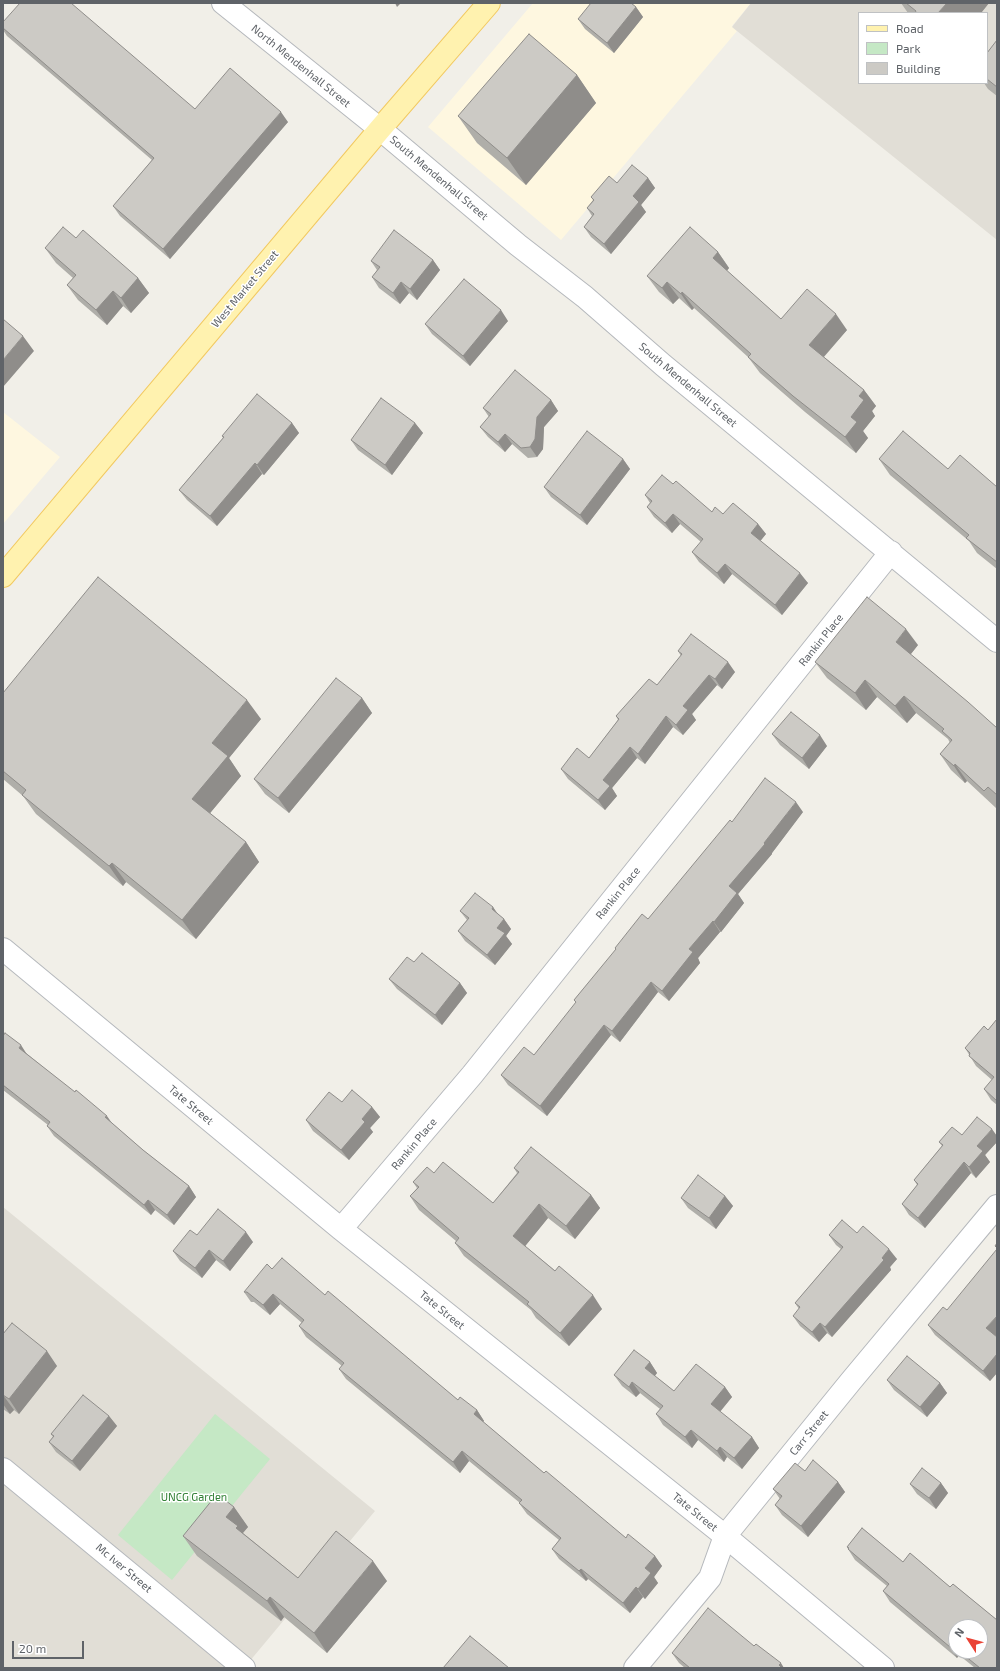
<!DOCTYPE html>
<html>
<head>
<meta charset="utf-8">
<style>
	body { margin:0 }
	#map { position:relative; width:1000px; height:1671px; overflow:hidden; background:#f1efe8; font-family:"Exo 2",sans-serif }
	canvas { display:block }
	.frame { position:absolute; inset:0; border:4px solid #5f6368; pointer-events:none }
	.legend { position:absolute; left:858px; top:12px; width:130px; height:72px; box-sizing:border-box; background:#fff; border:1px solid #bfc1c3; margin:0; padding:5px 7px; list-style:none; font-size:12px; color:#5f6368 }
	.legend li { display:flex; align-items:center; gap:8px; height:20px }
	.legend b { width:20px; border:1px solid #bfc1c3 }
	.north { position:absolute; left:948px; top:1619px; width:40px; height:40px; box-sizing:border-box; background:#fff; border:1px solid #bfc1c3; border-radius:50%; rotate:306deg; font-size:11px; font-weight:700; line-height:16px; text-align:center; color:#5f6368 }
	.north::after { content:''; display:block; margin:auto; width:14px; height:18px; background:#ea4335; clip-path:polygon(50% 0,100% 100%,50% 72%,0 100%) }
	.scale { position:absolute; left:12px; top:1641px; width:72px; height:18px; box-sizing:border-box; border:2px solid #5f6368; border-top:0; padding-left:5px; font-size:12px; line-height:14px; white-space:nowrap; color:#5f6368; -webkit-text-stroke:3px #fff; paint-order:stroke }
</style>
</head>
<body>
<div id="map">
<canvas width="1000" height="1671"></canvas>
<div class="frame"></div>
<ul class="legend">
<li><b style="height:5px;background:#fff2af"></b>Road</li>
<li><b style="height:11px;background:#c5e8c5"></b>Park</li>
<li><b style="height:11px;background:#cccac5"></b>Building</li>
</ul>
<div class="north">N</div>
<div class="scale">20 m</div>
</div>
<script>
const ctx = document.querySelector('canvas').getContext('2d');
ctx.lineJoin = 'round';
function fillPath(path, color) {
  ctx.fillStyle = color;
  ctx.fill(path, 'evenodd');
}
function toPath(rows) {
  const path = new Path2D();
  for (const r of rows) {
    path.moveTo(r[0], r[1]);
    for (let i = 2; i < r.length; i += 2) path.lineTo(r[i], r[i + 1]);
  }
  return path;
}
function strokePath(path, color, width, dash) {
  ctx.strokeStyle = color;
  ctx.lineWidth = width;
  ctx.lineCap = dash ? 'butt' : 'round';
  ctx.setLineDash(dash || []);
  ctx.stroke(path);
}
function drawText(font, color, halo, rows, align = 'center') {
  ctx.font = font + ' "Exo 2",sans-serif';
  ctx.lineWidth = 3;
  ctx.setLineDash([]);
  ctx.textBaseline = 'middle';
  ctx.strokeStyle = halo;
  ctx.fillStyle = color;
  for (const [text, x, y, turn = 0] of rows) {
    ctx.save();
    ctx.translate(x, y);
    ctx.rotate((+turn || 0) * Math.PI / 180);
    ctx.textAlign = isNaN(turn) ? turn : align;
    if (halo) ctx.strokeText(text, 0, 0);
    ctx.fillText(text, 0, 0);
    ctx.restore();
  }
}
fillPath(toPath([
	[533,3,751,3,732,26,737,31,561,240,428,127],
	[3,412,60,457,3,524]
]), '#fef7e0');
fillPath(toPath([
	[751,3,997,3,997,240,732,27],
	[859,13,987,13,987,83,859,83],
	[3,1207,375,1511,244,1668,3,1668]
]), '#e1ded6');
fillPath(toPath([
	[215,1414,270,1459,172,1580,118,1535]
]), '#c5e8c5');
const minor = toPath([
	[223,3,380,129,518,245,585,297,663,365,997,641],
	[3,949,341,1229,725,1536,883,1668],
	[341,1229,472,1075,891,552],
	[3,1469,244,1668],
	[635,1668,710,1578,725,1536,851,1381,997,1206]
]);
const major = toPath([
	[3,576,380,129,489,3]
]);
strokePath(minor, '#b5b8bc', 24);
strokePath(major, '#f2c960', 24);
strokePath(minor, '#fff', 22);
strokePath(major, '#fff2af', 22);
fillPath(toPath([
	[901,3,989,3,981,13,908,13],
	[636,7,643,17,614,53,585,29,578,19],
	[3,22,195,109,288,122,170,259,120,216,113,206,152,160,7,36,3,30],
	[997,40,997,96,988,89,984,83,987,83,987,53],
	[577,75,596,103,526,185,477,143,458,116],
	[648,178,655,188,641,205,646,212,611,254,591,237,584,227,592,216,587,208,593,200,591,197,617,183],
	[76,238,138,278,149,293,131,313,123,306,107,325,78,300,67,285,73,278,56,263,45,248],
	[718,252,729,268,727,271,781,319,847,330,824,357,864,390,876,406,872,411,875,416,863,431,868,438,856,453,805,412,760,373,748,357,694,308,692,310,679,298,673,304,659,292,647,276],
	[433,260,440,270,417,300,409,293,400,304,379,288,372,277,377,270,371,261],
	[508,321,470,366,432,334,425,324],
	[551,400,558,411,544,427,543,449,537,457,528,458,512,444,505,452,488,437,480,427,489,417,483,408],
	[292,423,299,433,264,475,262,474,217,526,187,500,179,490,223,438,222,436],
	[415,423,423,433,392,475,358,450,351,440],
	[623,459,630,469,587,525,551,497,544,487],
	[879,459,948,469,997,487,997,569,977,553,969,541,890,475],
	[673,484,712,512,723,514,758,524,766,534,760,541,808,583,782,615,732,574,724,584,699,562,692,552,701,542,680,524,672,533,654,517,647,507,650,503,645,495],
	[918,645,910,655,997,728,997,807,996,808,967,781,965,783,951,770,940,754,950,743,948,739,916,713,907,723,877,697,866,710,827,678,815,662],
	[678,651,735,672,722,689,717,685,692,714,696,720,683,735,673,727,645,764,637,758,612,788,617,796,605,810,568,779,561,769,589,758,618,720,616,716,657,685,681,656],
	[3,693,261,719,229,758,241,776,210,813,246,842,259,862,196,939,126,882,123,886,36,814,23,796,3,779],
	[362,698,372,713,289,813,265,794,254,779],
	[772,734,827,746,809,769,780,745],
	[803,812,772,853,772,854,738,894,744,903,721,932,720,932,698,958,700,963,669,1001,658,992,620,1042,611,1035,547,1116,508,1085,501,1075,534,1055,576,1003,574,1000,616,950,615,948,648,919,732,822],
	[493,907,498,914,504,919,511,929,506,936,512,944,495,965,465,941,458,931,467,920,460,911],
	[414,962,460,983,467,993,442,1025,397,989,389,979],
	[997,1019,997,1105,991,1100,984,1089,992,1080,976,1066,965,1048,988,1030],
	[3,1036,26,1053,112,1123,143,1150,189,1186,196,1197,174,1225,155,1210,151,1215,54,1136,47,1126,48,1125,3,1090],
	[342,1102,372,1107,380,1117,370,1128,373,1132,349,1160,313,1131,306,1120],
	[962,1135,997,1136,997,1142,985,1155,990,1162,976,1178,971,1173,925,1228,909,1215,902,1204,917,1185,914,1180,942,1146,939,1142],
	[514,1168,591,1195,600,1208,575,1239,548,1218,525,1246,602,1309,569,1346,536,1318,531,1310,464,1256,455,1243,456,1241,419,1210,410,1196,417,1188,413,1182,434,1173,493,1203,517,1173],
	[725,1196,733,1206,716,1229,688,1208,681,1198],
	[857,1233,897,1259,890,1267,891,1270,832,1337,827,1333,819,1342,800,1326,793,1316,799,1309,795,1303,841,1249,836,1245,829,1235],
	[197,1235,253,1242,230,1271,216,1260,202,1278,180,1261,173,1251],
	[272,1269,325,1295,458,1400,477,1410,484,1421,483,1422,544,1473,626,1538,655,1556,662,1566,654,1577,658,1583,645,1599,643,1597,630,1613,588,1579,586,1581,559,1559,552,1549,559,1540,527,1514,519,1503,520,1503,469,1461,460,1473,346,1379,339,1369,342,1366,306,1337,299,1326,302,1323,280,1304,270,1315,254,1302,251,1302,244,1292],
	[947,1310,997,1337,997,1373,990,1381,935,1335,928,1325],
	[3,1334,57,1366,19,1414,14,1410,10,1414,3,1409],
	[650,1362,657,1373,655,1376,674,1391,725,1387,732,1397,720,1412,752,1437,759,1448,742,1469,727,1457,724,1462,698,1440,692,1448,663,1425,656,1414,660,1409,640,1393,636,1397,622,1386,614,1375],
	[887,1380,940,1383,947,1393,927,1417,894,1390],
	[109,1416,117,1426,80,1471,56,1452,49,1442,53,1437,51,1434],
	[805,1471,838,1482,845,1492,808,1537,782,1515,775,1505,780,1499,773,1489],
	[941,1483,948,1493,936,1509,917,1494,910,1484],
	[234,1507,248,1527,243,1533,298,1578,387,1581,327,1653,284,1617,281,1621,197,1556,183,1536],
	[862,1528,903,1562,910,1553,950,1587,953,1584,997,1620,997,1668,975,1668,959,1655,957,1658,890,1602,883,1591,887,1586,855,1560,848,1549,847,1547],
	[956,1627,980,1627,980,1651,956,1651],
	[754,1646,784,1668,685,1668,679,1663,672,1653]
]), '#afaea9');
fillPath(toPath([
	[395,3,401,3,397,7],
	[947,3,989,3,981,13,938,13],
	[636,7,643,17,614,53,607,43],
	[577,75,596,103,526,185,507,158],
	[281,112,288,122,170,259,163,249],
	[648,178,655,188,641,205,646,212,611,254,604,244,633,196],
	[718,252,729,268,724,274,713,258],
	[433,260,440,270,417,300,410,289],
	[138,278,149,293,131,313,121,298],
	[401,282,409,293,400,304,393,293],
	[667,282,679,298,673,304,662,288],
	[113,291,123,306,107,325,96,310],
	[682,292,694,308,692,310,681,294],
	[501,310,508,321,470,366,463,356],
	[836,314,847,330,820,361,809,345],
	[23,336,34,351,3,387,3,360],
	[864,390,876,406,872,411,875,416,863,431,868,438,856,453,845,437,851,417,859,396],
	[551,400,558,411,544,427,543,449,537,457,530,447,537,417],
	[292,423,299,433,264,475,257,465],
	[415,423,423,433,392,475,385,465],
	[505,434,512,444,505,452,498,442],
	[623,459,630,469,587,525,580,515],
	[255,463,262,474,217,526,210,516],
	[673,514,680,524,672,533,665,523],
	[758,524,766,534,758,544,751,533],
	[725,564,732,574,724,584,717,573],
	[800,573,808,583,782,615,775,605],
	[906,629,918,645,907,659,896,642],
	[728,662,735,672,722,689,715,679],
	[709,675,717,685,692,714,696,720,683,735,676,725,683,706],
	[865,680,877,697,866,710,855,693],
	[904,696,916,713,907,723,895,706],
	[362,698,372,713,289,813,278,798],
	[247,700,261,719,229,758,241,776,206,818,192,799,212,743],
	[666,716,673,727,645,764,638,754],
	[820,735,827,746,809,769,802,758],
	[630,747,637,758,612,788,617,796,605,810,598,800,603,780],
	[955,764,967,781,965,783,954,766],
	[796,802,803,812,772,853,772,854,738,894,744,903,721,932,714,922,729,886,764,843],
	[246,842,259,862,196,939,182,920],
	[112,863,126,882,123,886,109,866],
	[493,907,500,918,492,909],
	[504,919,511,929,506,936,512,944,495,965,487,955,497,928],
	[713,921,720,932,698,958,700,963,669,1001,662,991,689,949],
	[651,982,658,992,620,1042,612,1031],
	[460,983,467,993,442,1025,435,1015],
	[604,1025,611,1035,547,1116,540,1106],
	[21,1045,28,1056,19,1048],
	[372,1107,380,1117,370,1128,373,1132,349,1160,341,1150,362,1119],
	[107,1116,114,1126,105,1117],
	[992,1129,997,1136,997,1142,985,1155,990,1162,976,1178,969,1167,977,1146],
	[964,1162,971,1173,925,1228,918,1218],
	[189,1186,196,1197,174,1225,167,1215],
	[591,1195,600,1208,575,1239,566,1226],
	[725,1196,733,1206,716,1229,709,1218],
	[148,1200,155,1210,151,1215,144,1205],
	[539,1204,548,1218,522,1250,513,1236],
	[246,1232,253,1242,230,1271,223,1261],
	[889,1249,897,1259,890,1267,891,1270,832,1337,825,1327],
	[209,1250,216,1260,202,1278,195,1268],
	[273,1294,280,1304,270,1315,263,1305],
	[593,1295,602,1309,569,1346,560,1333],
	[997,1316,997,1334,993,1339,986,1328],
	[820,1323,827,1333,819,1342,812,1332],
	[47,1351,57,1366,19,1414,9,1399],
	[997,1354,997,1373,990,1381,983,1371],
	[650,1362,657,1373,652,1379,645,1368],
	[632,1382,640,1393,636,1397,629,1387],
	[940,1383,947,1393,927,1417,920,1407],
	[725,1387,732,1397,718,1414,711,1404],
	[3,1395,14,1410,10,1414,3,1404],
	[477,1410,484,1421,481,1424,474,1414],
	[109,1416,117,1426,80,1471,72,1461],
	[691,1430,698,1440,692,1448,685,1437],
	[752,1437,759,1448,742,1469,734,1458],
	[720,1447,727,1457,724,1462,717,1451],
	[462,1451,469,1461,460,1473,453,1462],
	[838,1482,845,1492,808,1537,801,1526],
	[941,1483,948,1493,936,1509,929,1498],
	[234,1507,248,1527,241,1535,226,1517],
	[655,1556,662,1566,654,1577,658,1583,645,1599,638,1589,645,1568],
	[373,1561,387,1581,327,1653,314,1633],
	[581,1569,588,1579,586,1581,579,1571],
	[636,1587,643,1597,630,1613,623,1603],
	[270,1597,284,1617,281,1621,267,1601],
	[952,1645,959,1655,957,1658,950,1647],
	[781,1663,784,1668,781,1668,779,1665]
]), '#8f8d8a');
const building = toPath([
	[20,3,71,3,195,109,230,68,281,112,163,249,113,206,154,158,3,28,3,22,20,3],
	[591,3,631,3,636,7,607,43,578,19,591,3],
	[906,3,947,3,938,13,915,13,916,11,906,3],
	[529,34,577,75,507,158,458,116,529,34],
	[997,40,997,87,987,79,987,53,997,40],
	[632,165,648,178,633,196,639,202,604,244,584,227,594,214,587,208,594,200,591,197,609,176,617,183,632,165],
	[63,227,76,238,83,230,138,278,121,298,113,291,96,310,67,285,76,275,45,248,63,227],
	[690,227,718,252,713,258,781,319,807,289,836,314,809,345,864,390,859,396,864,400,851,417,857,422,845,437,793,396,748,357,751,354,682,292,681,294,667,282,662,288,647,276,690,227],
	[394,230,433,260,410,289,401,282,393,293,372,277,380,267,371,261,394,230],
	[464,279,501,310,463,356,425,324,464,279],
	[3,319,23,336,3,360,3,319],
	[515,370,551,400,537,417,535,439,530,447,521,448,505,434,498,442,480,427,491,414,483,408,515,370],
	[257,394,292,423,257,465,255,463,210,516,179,490,224,437,222,436,257,394],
	[381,398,415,423,385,465,351,440,381,398],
	[587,431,623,459,580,515,544,487,587,431],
	[903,431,948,469,960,455,997,487,997,562,966,538,969,535,879,459,903,431],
	[662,475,673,484,676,481,712,512,715,507,723,514,733,503,758,524,751,533,800,573,775,605,725,564,717,573,692,552,703,539,673,514,665,523,647,507,652,501,645,495,662,475],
	[98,577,247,700,212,743,228,756,192,799,246,842,182,920,112,863,109,866,22,795,26,790,3,771,3,693,98,577],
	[867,597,906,629,896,642,968,702,997,728,997,795,988,787,984,791,955,764,954,766,940,754,952,740,942,731,944,729,904,696,895,706,865,680,855,693,815,662,867,597],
	[691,634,728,662,715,679,709,675,683,706,688,710,676,725,666,716,638,754,630,747,603,780,610,786,598,800,561,769,577,748,589,758,619,719,616,716,649,679,657,685,682,654,678,651,691,634],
	[336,678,362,698,278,798,254,779,336,678],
	[791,712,820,735,802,758,772,734,791,712],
	[765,778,796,802,764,843,765,844,729,886,737,893,714,922,713,921,689,949,693,952,662,991,651,982,612,1031,604,1025,540,1106,501,1075,524,1047,534,1055,576,1002,574,1000,616,949,615,948,642,914,648,919,730,820,732,822,765,778],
	[475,893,493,907,492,909,504,919,497,928,505,933,487,955,458,931,469,918,460,911,475,893],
	[422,953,460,983,435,1015,389,979,407,957,414,962,422,953],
	[997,1019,997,1101,984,1089,994,1077,969,1056,970,1053,965,1048,984,1026,988,1030,997,1019],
	[5,1033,21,1045,19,1048,75,1092,76,1090,107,1116,105,1117,143,1150,189,1186,167,1215,148,1200,144,1205,47,1126,50,1122,3,1085,3,1036,5,1033],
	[352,1090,372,1107,362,1119,365,1122,341,1150,306,1120,329,1092,342,1102,352,1090],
	[977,1117,992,1129,977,1146,983,1151,969,1167,964,1162,918,1218,902,1204,918,1184,914,1180,943,1145,939,1142,952,1127,962,1135,977,1117],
	[531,1147,591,1195,566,1226,539,1204,513,1236,555,1271,559,1266,593,1295,560,1333,527,1304,529,1302,455,1243,459,1238,410,1196,419,1187,413,1182,427,1167,434,1173,443,1162,493,1203,519,1172,514,1168,531,1147],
	[698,1175,725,1196,709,1218,681,1198,698,1175],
	[218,1209,246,1232,223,1261,209,1250,195,1268,173,1251,190,1230,197,1235,218,1209],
	[842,1220,857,1233,863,1226,889,1249,882,1258,884,1260,825,1327,820,1323,812,1332,793,1316,800,1307,795,1303,843,1247,829,1235,842,1220],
	[997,1243,997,1248,995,1246,997,1243],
	[997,1249,997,1316,986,1328,997,1337,997,1354,983,1371,928,1325,943,1307,947,1310,997,1249],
	[282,1258,325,1295,328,1291,458,1400,460,1397,477,1410,474,1414,544,1473,546,1471,626,1538,628,1534,655,1556,645,1568,651,1573,638,1589,636,1587,623,1603,581,1569,579,1571,552,1549,561,1538,519,1503,522,1500,462,1451,453,1462,339,1369,344,1363,299,1326,304,1320,273,1294,263,1305,247,1292,244,1292,267,1264,272,1269,282,1258],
	[12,1323,47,1351,9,1399,3,1395,3,1334,12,1323],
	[634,1350,650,1362,645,1368,674,1391,696,1364,725,1387,711,1404,752,1437,734,1458,720,1447,717,1451,691,1430,685,1437,656,1414,663,1406,632,1382,629,1387,614,1375,634,1350],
	[907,1356,940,1383,920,1407,887,1380,907,1356],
	[83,1395,109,1416,72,1461,49,1442,54,1436,51,1434,83,1395],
	[813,1460,838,1482,801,1526,775,1505,782,1496,773,1489,795,1463,805,1471,813,1460],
	[922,1468,941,1483,929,1498,910,1484,922,1468],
	[217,1494,234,1507,226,1517,238,1526,236,1528,298,1578,336,1531,373,1561,314,1633,270,1597,267,1601,183,1536,217,1494],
	[862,1528,903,1562,910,1553,950,1587,953,1584,997,1620,997,1668,995,1668,994,1667,993,1668,980,1668,959,1651,980,1651,980,1627,956,1627,956,1648,952,1645,950,1647,883,1591,889,1584,848,1549,849,1548,847,1547,862,1528],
	[708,1608,754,1646,756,1644,781,1663,779,1665,782,1668,690,1668,672,1653,708,1608],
	[470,1636,509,1668,443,1668,470,1636]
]);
fillPath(building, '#cccac5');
strokePath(building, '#8f8d8a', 1);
drawText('11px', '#5f6368', '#fff', [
	["North Mendenhall Street",301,66,39],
	["South Mendenhall Street",439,178,40],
	["West Market Street",245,289,-50],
	["South Mendenhall Street",688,385,40],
	["Rankin Place",821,640,-51],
	["Rankin Place",618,893,-51],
	["Tate Street",191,1105,40],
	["Rankin Place",414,1144,-50],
	["Tate Street",442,1310,39],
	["Carr Street",809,1433,-51],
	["Tate Street",695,1512,39],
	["Mc Iver Street",124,1568,40]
]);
drawText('11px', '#348238', '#fff', [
	["UNCG Garden",194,1497]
]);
</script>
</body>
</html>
